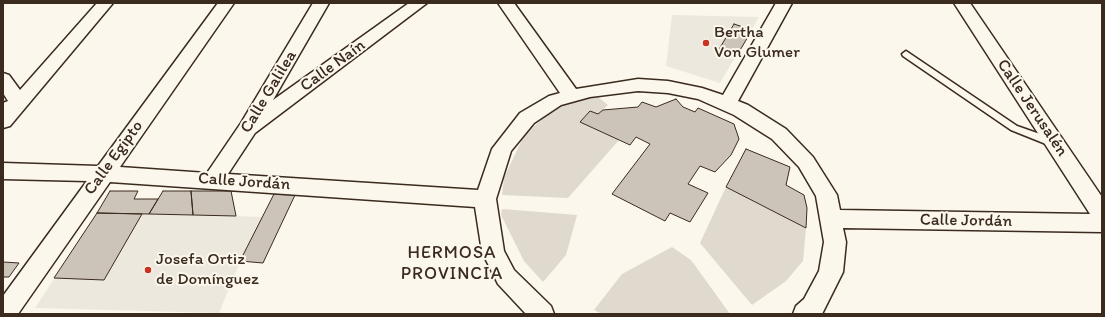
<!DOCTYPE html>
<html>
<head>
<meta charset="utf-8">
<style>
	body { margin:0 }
	#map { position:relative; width:1105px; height:317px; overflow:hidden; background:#fbf7ec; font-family:Itim,sans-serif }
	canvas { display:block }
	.frame { position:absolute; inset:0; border:4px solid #3b2a1e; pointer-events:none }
</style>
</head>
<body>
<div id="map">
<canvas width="1105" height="317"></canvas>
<div class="frame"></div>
</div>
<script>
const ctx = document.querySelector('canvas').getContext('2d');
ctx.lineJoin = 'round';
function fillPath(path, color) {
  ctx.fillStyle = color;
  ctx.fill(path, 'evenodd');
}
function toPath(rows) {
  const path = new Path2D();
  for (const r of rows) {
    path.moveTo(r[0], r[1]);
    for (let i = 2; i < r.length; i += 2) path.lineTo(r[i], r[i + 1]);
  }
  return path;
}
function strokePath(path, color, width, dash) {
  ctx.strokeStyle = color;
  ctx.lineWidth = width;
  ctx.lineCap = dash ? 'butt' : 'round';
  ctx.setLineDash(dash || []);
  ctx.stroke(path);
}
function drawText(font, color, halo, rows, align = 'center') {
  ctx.font = font + ' Itim,sans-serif';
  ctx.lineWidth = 4;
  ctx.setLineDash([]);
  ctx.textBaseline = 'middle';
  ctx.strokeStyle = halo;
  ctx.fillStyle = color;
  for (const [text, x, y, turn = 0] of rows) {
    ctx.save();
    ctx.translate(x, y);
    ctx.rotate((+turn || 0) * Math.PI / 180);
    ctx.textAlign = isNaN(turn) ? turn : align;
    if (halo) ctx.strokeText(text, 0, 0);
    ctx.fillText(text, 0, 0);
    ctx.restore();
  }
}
fillPath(toPath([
	[672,15,759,17,720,83,666,66],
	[97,213,236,216,262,217,240,262,219,313,35,308]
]), '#ede8dd');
fillPath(toPath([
	[597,96,608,105,598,114,590,111,580,122,619,140,568,198,502,195,504,178,524,135,553,110,571,101],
	[726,187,806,228,803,261,786,281,752,305,700,243],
	[502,209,577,215,566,255,543,282,524,261,501,215],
	[672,247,691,260,730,314,602,314,594,310,622,274]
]), '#dfd9ce');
const building = toPath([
	[734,24,752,30,736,57,718,51,734,24],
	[676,99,683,107,695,112,698,108,734,124,739,139,731,155,715,172,700,166,688,184,708,193,690,222,670,213,665,221,612,194,650,144,636,137,630,145,580,122,590,111,598,114,603,110,638,107,642,102,656,107,676,99],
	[746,149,790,167,786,185,804,195,807,208,806,228,726,187,746,149],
	[110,191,138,191,134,199,158,199,149,214,97,213,110,191],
	[163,191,191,191,193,215,149,214,163,191],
	[191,191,231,191,236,216,193,215,191,191],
	[274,194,295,195,263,263,240,261,274,194],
	[97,213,142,214,104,280,54,278,97,213],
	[3,262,19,263,9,277,3,277,3,262]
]);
fillPath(building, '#ccc4b9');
strokePath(building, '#3b2a1e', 1);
const service = toPath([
	[906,51,1017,126,1057,140,1059,143,1057,146,1051,146,1011,130,903,56,902,54,906,51]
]);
const minor = toPath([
	[97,3,113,3,10,126,3,128,3,103,8,101,3,93,3,73,9,75,20,90,97,3],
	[218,3,234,3,120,167,207,173,241,123,313,3,329,3,273,100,409,3,427,3,255,133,228,174,478,190,492,149,520,113,549,96,560,93,498,3,514,3,576,89,638,79,668,81,702,88,723,95,776,3,792,3,738,101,748,105,786,129,813,157,837,195,840,210,1090,214,954,3,970,3,1102,197,1102,232,843,228,846,242,843,272,822,314,793,314,796,306,804,299,819,271,824,242,816,196,799,167,772,139,734,115,698,99,668,93,638,91,590,97,561,105,534,123,511,151,496,199,504,251,514,270,551,306,554,314,526,314,498,284,482,252,475,207,110,182,18,314,3,314,3,296,87,181,3,179,3,163,98,166,218,3]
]);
strokePath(service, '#3b2a1e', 3);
strokePath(minor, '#3b2a1e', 3);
fillPath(service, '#fbf7ec');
fillPath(minor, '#fbf7ec');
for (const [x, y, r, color] of [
	[706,43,4,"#c8321e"],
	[148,270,4,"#c8321e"]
]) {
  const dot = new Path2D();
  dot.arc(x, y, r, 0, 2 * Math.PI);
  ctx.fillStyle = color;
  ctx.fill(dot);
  strokePath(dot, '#fbf7ec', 1.5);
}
drawText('17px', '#3b2a1e', '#fbf7ec', [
	["Bertha",714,33],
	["Von Glumer",714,53],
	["Josefa Ortiz",156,260],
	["de Domínguez",156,280]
], 'left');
drawText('17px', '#3b2a1e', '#fbf7ec', [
	["Calle Naín",333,66,-36],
	["Calle Galilea",269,92,-59],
	["Calle Jerusalén",1032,108,56],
	["Calle Egipto",114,158,-54],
	["Calle Jordán",244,182,4],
	["Calle Jordán",966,221,1]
]);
ctx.letterSpacing = '1px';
drawText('18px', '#3b2a1e', '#fbf7ec', [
	["HERMOSA",452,253],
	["PROVINCIA",452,274]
]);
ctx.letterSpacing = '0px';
</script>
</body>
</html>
